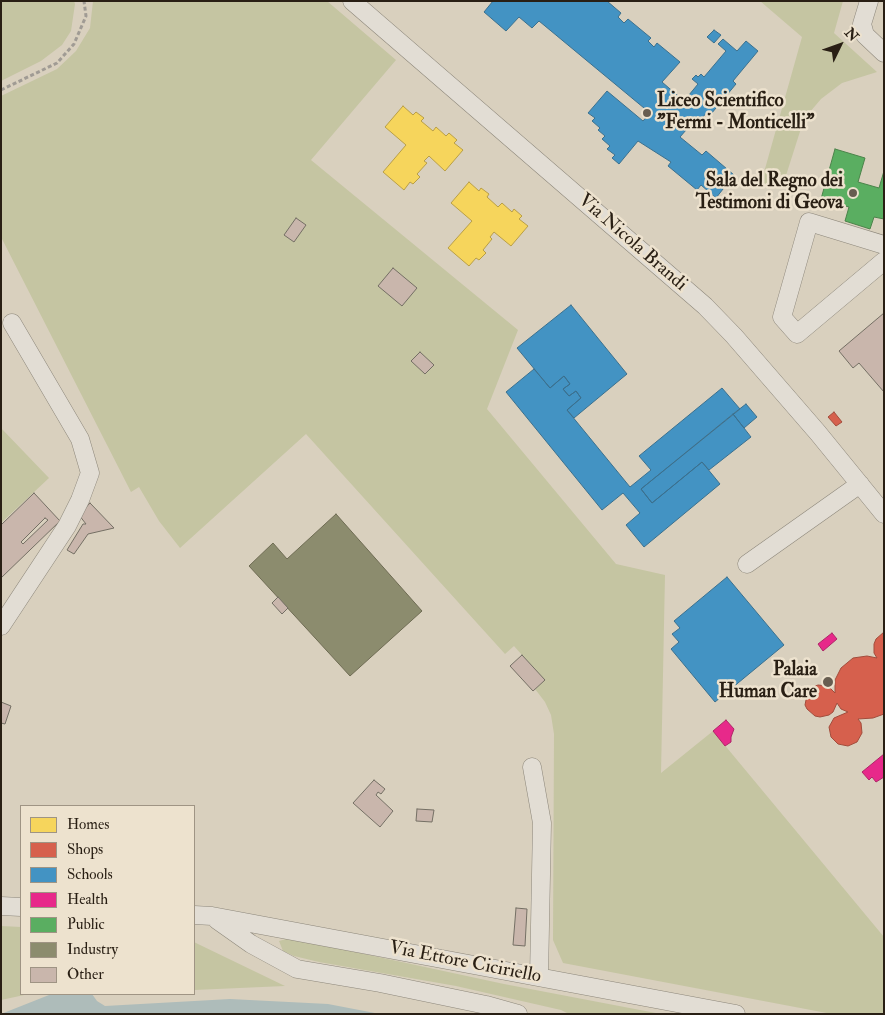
<!DOCTYPE html>
<html>
<head>
<meta charset="utf-8">
<style>
	body { margin:0 }
	#map { position:relative; width:885px; height:1015px; overflow:hidden; background:#d9d0be; font-family:"IM FELL Double Pica",serif }
	canvas { display:block }
	.frame { position:absolute; inset:0; border:2px solid #291f14; pointer-events:none }
	.legend { position:absolute; left:20px; top:805px; width:175px; height:190px; box-sizing:border-box; background:#ede2ce; border:1px solid #9f9484; margin:0; padding:6px 9px; list-style:none; font-size:15px; color:#291f14 }
	.legend li { display:flex; align-items:center; gap:10px; height:25px }
	.legend b { width:25px; border:1px solid #9f9484 }
	.north { position:absolute; left:815px; top:20px; width:50px; height:50px; -webkit-text-stroke:4px #ede2ce; paint-order:stroke; rotate:48deg; font-size:14px; font-weight:700; line-height:20px; text-align:center; color:#291f14 }
	.north::after { content:''; display:block; margin:auto; width:18px; height:22px; background:#291f14; clip-path:polygon(50% 0,100% 100%,50% 72%,0 100%) }
</style>
</head>
<body>
<div id="map">
<canvas width="885" height="1015"></canvas>
<div class="frame"></div>
<ul class="legend">
<li><b style="height:14px;background:#f6d55c"></b>Homes</li>
<li><b style="height:14px;background:#d6604d"></b>Shops</li>
<li><b style="height:14px;background:#4393c3"></b>Schools</li>
<li><b style="height:14px;background:#e7298a"></b>Health</li>
<li><b style="height:14px;background:#5aae61"></b>Public</li>
<li><b style="height:14px;background:#8c8c6e"></b>Industry</li>
<li><b style="height:14px;background:#c9b6ac"></b>Other</li>
</ul>
<div class="north">N</div>
</div>
<script>
const ctx = document.querySelector('canvas').getContext('2d');
ctx.lineJoin = 'round';
function fillPath(path, color) {
  ctx.fillStyle = color;
  ctx.fill(path, 'evenodd');
}
function toPath(rows) {
  const path = new Path2D();
  for (const r of rows) {
    path.moveTo(r[0], r[1]);
    for (let i = 2; i < r.length; i += 2) path.lineTo(r[i], r[i + 1]);
  }
  return path;
}
function strokePath(path, color, width, dash) {
  ctx.strokeStyle = color;
  ctx.lineWidth = width;
  ctx.lineCap = dash ? 'butt' : 'round';
  ctx.setLineDash(dash || []);
  ctx.stroke(path);
}
function drawText(font, color, halo, rows, align = 'center') {
  ctx.font = font + ' "IM FELL Double Pica",serif';
  ctx.lineWidth = 5;
  ctx.setLineDash([]);
  ctx.textBaseline = 'middle';
  ctx.strokeStyle = halo;
  ctx.fillStyle = color;
  for (const [text, x, y, turn = 0] of rows) {
    ctx.save();
    ctx.translate(x, y);
    ctx.rotate((+turn || 0) * Math.PI / 180);
    ctx.textAlign = isNaN(turn) ? turn : align;
    if (halo) ctx.strokeText(text, 0, 0);
    ctx.fillText(text, 0, 0);
    ctx.restore();
  }
}
fillPath(toPath([
	[1,1,74,1,75,4,71,31,62,45,41,61,1,81],
	[93,1,327,1,396,60,311,160,518,330,487,409,616,564,665,575,661,773,713,731,884,937,884,1014,832,1014,563,963,553,940,554,734,551,715,545,702,535,689,544,680,514,646,505,654,306,434,180,548,159,521,139,487,131,492,1,237,1,96,57,69,76,51,90,28],
	[760,1,843,1,834,33,877,72,842,83,821,99,804,119,782,188,761,183,802,37],
	[1,428,49,478,1,523],
	[1,926,21,927,21,994,29,994,1,1000],
	[290,938,504,984,661,1014,569,1014,561,1010,456,986,319,962,294,956,283,951,279,941],
	[194,942,198,944,285,986,194,990]
]), '#c5c5a2');
fillPath(toPath([
	[92,994,97,1001,105,1006,230,999,328,1004,380,1014,1,1014,49,995]
]), '#aebcba');
const homes = toPath([
	[403,106,413,115,416,112,424,118,421,121,433,131,436,127,446,136,449,133,457,140,454,143,463,150,445,171,429,156,424,161,427,163,417,174,420,177,413,184,410,182,404,190,383,172,406,145,385,127,403,106],
	[469,182,479,191,481,188,489,194,487,197,498,207,502,203,512,212,514,209,522,216,519,219,528,226,511,246,494,232,490,237,492,239,483,250,486,253,479,260,476,258,469,266,448,248,472,221,451,203,469,182]
]);
fillPath(homes, '#f6d55c');
strokePath(homes, '#b89e46', 1);
const shops = toPath([
	[834,412,842,422,836,426,828,417,834,412],
	[884,632,884,714,873,718,858,719,861,723,862,733,857,742,848,746,838,744,831,737,829,727,834,718,848,712,841,709,837,703,833,712,829,715,820,717,815,716,807,709,805,705,807,695,813,687,818,685,828,686,835,693,835,680,841,668,853,658,867,656,877,658,874,653,874,644,876,639,884,632]
]);
fillPath(shops, '#d6604d');
strokePath(shops, '#a24c3c', 1);
const schools = toPath([
	[493,1,607,1,621,13,618,17,624,23,628,19,651,38,648,41,654,47,657,43,680,62,662,82,684,101,698,84,692,79,696,75,698,77,701,74,704,77,726,51,718,44,723,39,737,51,746,41,758,51,733,81,736,84,711,114,708,111,696,125,693,122,680,137,702,155,706,151,734,175,716,198,701,185,697,190,668,166,671,162,638,141,619,164,612,158,615,155,607,149,610,146,602,139,605,136,598,130,600,128,592,121,595,118,588,113,607,91,643,121,650,113,539,21,532,28,519,17,506,31,484,12,493,1],
	[714,30,721,35,714,43,707,37,714,30],
	[571,305,627,374,574,418,567,410,581,398,576,391,569,396,563,389,570,384,564,376,550,388,517,348,571,305],
	[534,369,550,388,564,376,570,384,563,389,569,396,576,391,581,398,567,410,630,487,651,470,639,456,722,388,740,409,641,489,652,503,702,462,720,484,644,547,626,525,640,513,623,493,602,510,506,392,534,369],
	[746,404,757,417,744,428,733,414,746,404],
	[733,414,751,437,709,470,702,462,652,503,641,489,733,414],
	[727,577,784,645,715,702,671,649,679,642,672,634,680,628,674,621,727,577]
]);
fillPath(schools, '#4393c3');
strokePath(schools, '#3b708e', 1);
const health = toPath([
	[832,633,837,639,823,651,818,644,832,633],
	[726,720,734,729,731,737,731,742,725,746,713,731,726,720],
	[884,754,884,777,876,782,872,777,869,780,862,772,884,754]
]);
fillPath(health, '#e7298a');
strokePath(health, '#ae2667', 1);
const public = toPath([
	[835,149,865,158,858,182,879,188,884,171,884,219,874,217,870,229,845,221,849,207,821,199,835,149]
]);
fillPath(public, '#5aae61');
strokePath(public, '#4b834a', 1);
const industry = toPath([
	[336,514,422,611,350,676,249,566,273,543,287,559,336,514]
]);
fillPath(industry, '#8c8c6e');
strokePath(industry, '#6e6b53', 1);
const building = toPath([
	[296,218,306,225,294,242,284,235,296,218],
	[393,268,417,288,402,306,378,286,393,268],
	[884,313,884,392,859,363,853,368,839,351,884,313],
	[420,352,434,365,425,374,411,361,420,352],
	[34,493,60,521,1,578,1,525,34,493],
	[45,518,48,520,23,544,21,542,45,518],
	[90,503,114,528,88,534,74,554,67,550,83,524,86,524,79,515,90,503],
	[278,597,288,608,282,614,272,603,278,597],
	[522,655,545,680,533,691,510,666,522,655],
	[1,702,11,706,5,724,1,723,1,702],
	[374,780,385,789,381,794,378,792,376,795,393,811,380,827,353,803,374,780],
	[417,809,434,810,432,822,416,821,417,809],
	[516,908,527,909,525,946,513,945,516,908]
]);
fillPath(building, '#c9b6ac');
strokePath(building, '#746f64', 1);
const minor = toPath([
	[352,1,705,306,734,336,818,433,884,514],
	[869,1,862,24,865,35,884,53],
	[884,245,809,222,782,317,797,334,884,261],
	[747,564,860,484],
	[1,626,67,526,80,500,90,473,80,439,12,323],
	[532,767,542,823,539,977],
	[1,906,21,907],
	[194,915,212,916,736,1014],
	[217,920,251,944,297,969,380,983,486,1005,518,1014]
]);
strokePath(minor, '#8d877b', 19);
strokePath(toPath([
	[1,90,57,63,74,44,86,16,84,1]
]), '#a09b94', 3, [4, 2.5]);
strokePath(minor, '#e2ddd4', 18);
for (const [x, y, r, color] of [
	[647,113,5,"#675d50"],
	[853,193,5,"#675d50"],
	[828,682,6,"#675d50"]
]) {
  const dot = new Path2D();
  dot.arc(x, y, r, 0, 2 * Math.PI);
  ctx.fillStyle = color;
  ctx.fill(dot);
  strokePath(dot, '#ede2ce', 2);
}
drawText('bold 19px', '#291f14', '#ede2ce', [
	["Liceo Scientifico",657,102,"left"],
	["\"Fermi - Monticelli\"",657,124,"left"],
	["Sala del Regno dei",843,182],
	["Testimoni di Geova",843,204],
	["Palaia",817,671],
	["Human Care",817,693]
], 'right');
drawText('19px', '#291f14', '#ede2ce', [
	["Via Nicola Brandi",632,243,41],
	["Via Ettore Ciciriello",465,963,11]
]);
</script>
</body>
</html>
